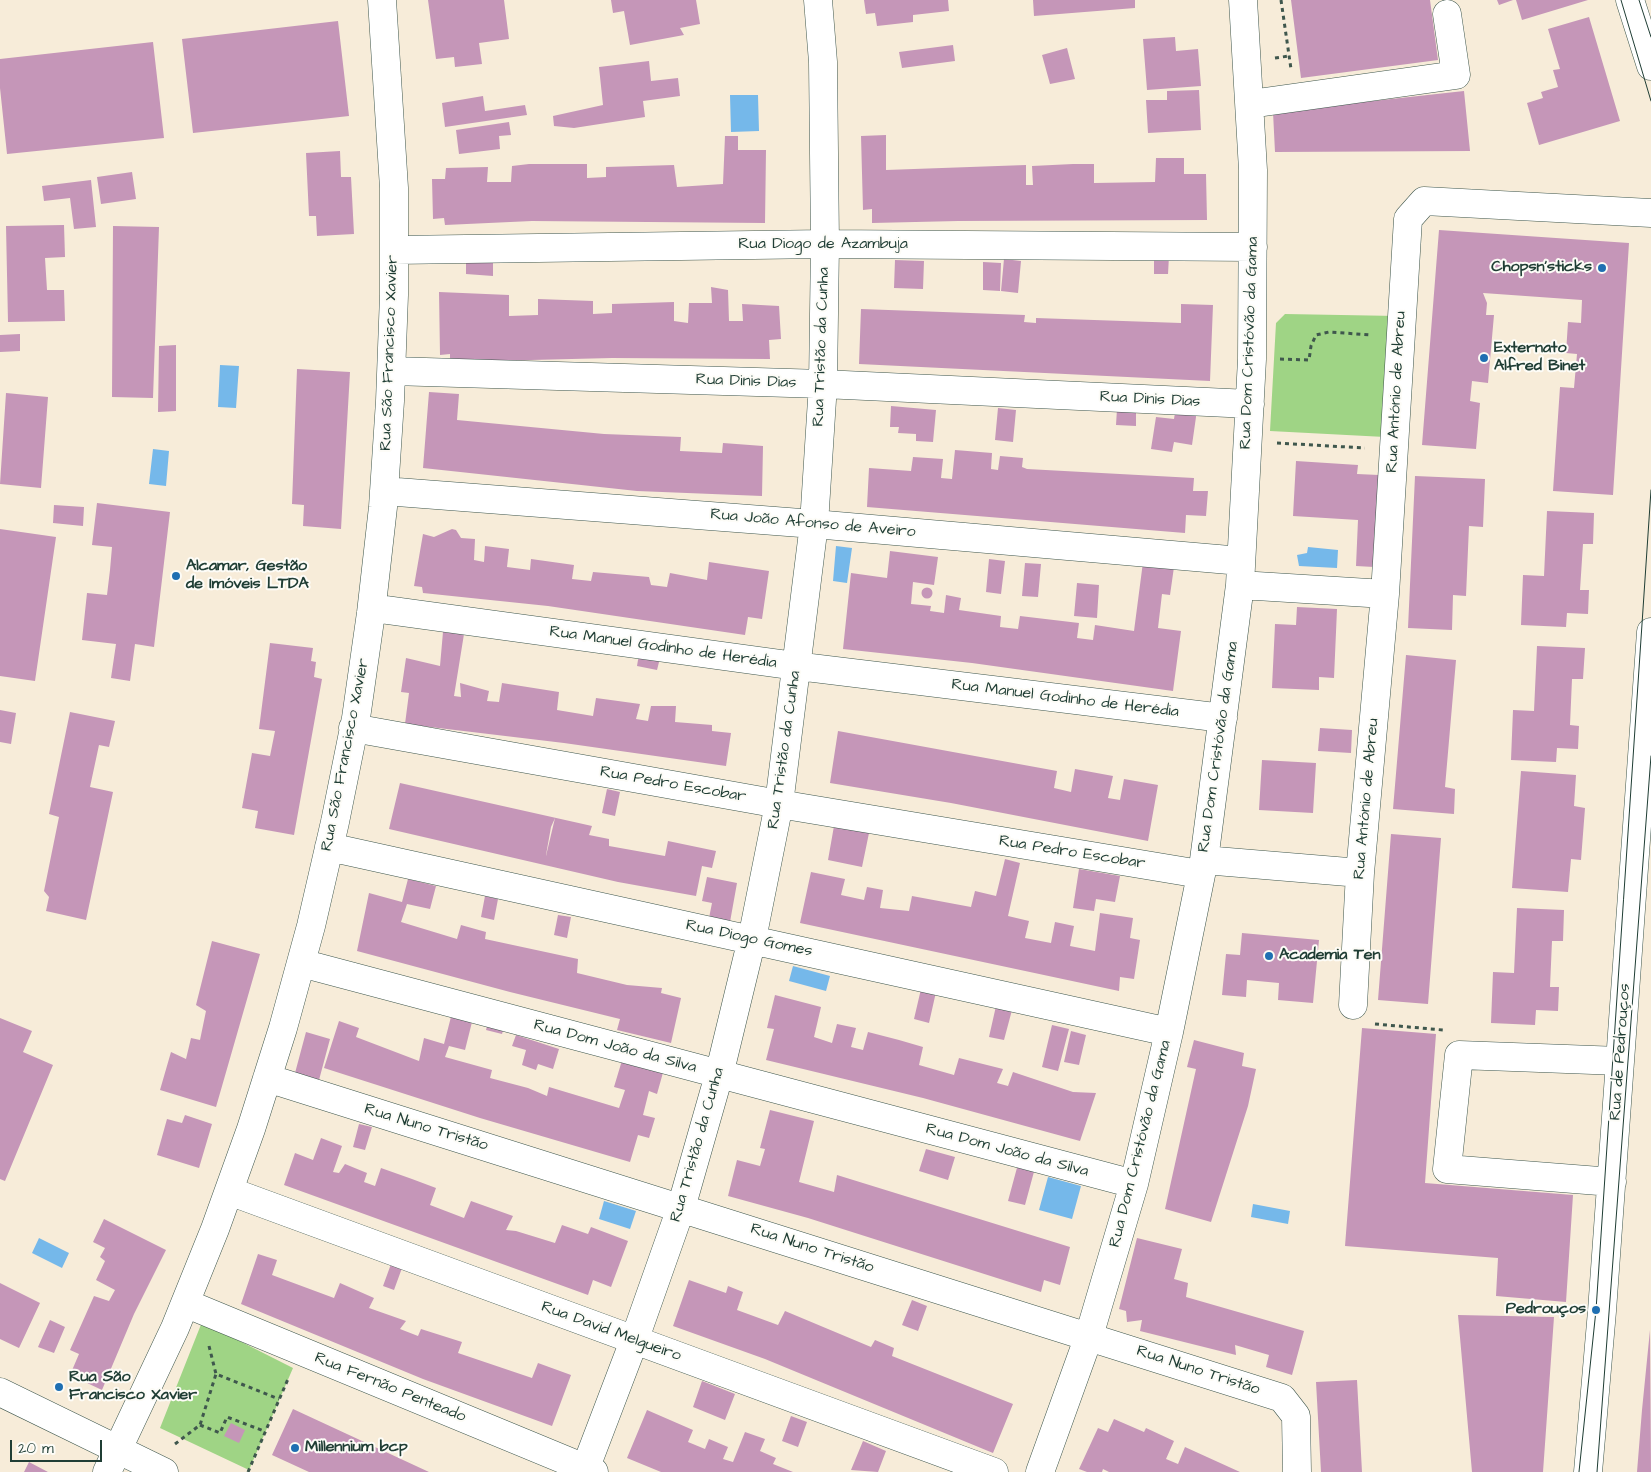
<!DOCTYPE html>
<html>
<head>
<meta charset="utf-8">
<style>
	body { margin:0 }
	#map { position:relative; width:1651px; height:1472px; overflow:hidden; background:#f7ecd9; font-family:"Architects Daughter",sans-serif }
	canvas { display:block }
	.scale { position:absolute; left:10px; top:1440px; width:92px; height:22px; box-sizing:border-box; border:2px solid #1f3d34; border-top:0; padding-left:6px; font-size:15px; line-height:18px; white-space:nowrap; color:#1f3d34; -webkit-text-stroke:4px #fdfcf7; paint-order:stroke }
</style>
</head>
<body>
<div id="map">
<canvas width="1651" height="1472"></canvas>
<div class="scale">20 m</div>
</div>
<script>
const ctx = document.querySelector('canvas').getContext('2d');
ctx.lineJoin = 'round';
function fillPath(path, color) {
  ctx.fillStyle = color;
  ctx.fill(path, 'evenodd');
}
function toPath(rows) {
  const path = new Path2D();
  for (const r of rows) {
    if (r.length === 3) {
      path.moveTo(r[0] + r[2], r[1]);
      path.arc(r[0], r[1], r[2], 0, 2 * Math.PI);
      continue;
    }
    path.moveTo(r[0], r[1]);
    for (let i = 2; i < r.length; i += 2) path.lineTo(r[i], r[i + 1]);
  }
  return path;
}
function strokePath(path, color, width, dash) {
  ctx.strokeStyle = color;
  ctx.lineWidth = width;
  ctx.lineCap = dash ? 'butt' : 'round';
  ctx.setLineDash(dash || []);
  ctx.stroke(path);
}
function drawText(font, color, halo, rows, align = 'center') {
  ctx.font = font + ' "Architects Daughter",sans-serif';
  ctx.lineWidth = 4;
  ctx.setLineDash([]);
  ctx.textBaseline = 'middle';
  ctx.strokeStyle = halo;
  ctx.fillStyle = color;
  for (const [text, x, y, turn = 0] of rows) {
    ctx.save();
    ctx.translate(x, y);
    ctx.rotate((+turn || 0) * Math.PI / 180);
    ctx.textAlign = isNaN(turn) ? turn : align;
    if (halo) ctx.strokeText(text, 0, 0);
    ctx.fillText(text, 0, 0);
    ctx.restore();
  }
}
fillPath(toPath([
	[1285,314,1397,316,1385,437,1270,431,1276,323],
	[202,1322,293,1368,249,1470,160,1428]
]), '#9fd485');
fillPath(toPath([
	[730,95,758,95,759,131,731,132],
	[220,365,239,366,236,408,218,407],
	[153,449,169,451,166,486,149,484],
	[836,546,852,548,847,583,833,581],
	[1308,547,1338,550,1337,568,1299,566,1297,555,1307,553],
	[793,966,830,976,826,991,789,981],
	[1048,1177,1081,1186,1072,1219,1039,1210],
	[604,1201,636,1211,630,1229,599,1219],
	[1253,1204,1290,1211,1288,1224,1251,1217],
	[39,1238,69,1253,62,1268,32,1253]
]), '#75b8ea');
fillPath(toPath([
	[428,0,504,0,509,39,479,43,482,64,455,67,454,57,436,59],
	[611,0,696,0,700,24,680,28,684,35,630,45,624,11,613,13],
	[864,0,948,0,949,11,913,15,913,22,877,26,875,13,866,14],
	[1033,0,1135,0,1135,8,1034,16],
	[1291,0,1430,0,1438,60,1301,78],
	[1497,0,1513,0,1499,5],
	[1516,0,1588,0,1522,20],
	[1589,17,1620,121,1539,145,1527,103,1543,98,1541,92,1558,87,1553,70,1560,69,1548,29],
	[338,21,349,116,193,133,182,39],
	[1175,37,1176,51,1198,49,1201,86,1147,90,1143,39],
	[153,42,164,138,7,154,0,88,0,59],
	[953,45,955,61,902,68,899,52],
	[1067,48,1075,79,1050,84,1042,55],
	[649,61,651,81,678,78,680,96,643,101,645,117,574,128,554,126,553,116,603,105,599,67],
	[1199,90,1201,130,1148,133,1146,100,1167,100,1167,91],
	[1464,91,1470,151,1275,152,1273,112],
	[483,96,485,111,525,105,527,115,445,127,442,103],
	[509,122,511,135,499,136,500,149,459,154,456,130],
	[886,135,886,170,1026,165,1026,185,1033,185,1032,166,1073,164,1094,164,1094,183,1155,182,1156,158,1184,158,1184,174,1206,174,1207,220,958,221,872,223,872,209,863,210,861,136],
	[725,136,738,136,738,150,766,150,765,223,532,221,445,225,444,218,433,219,432,179,445,179,446,168,488,167,487,182,511,182,512,166,529,164,587,164,587,178,606,177,606,167,674,165,677,187,723,184],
	[340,151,341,177,351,177,354,234,317,236,316,216,309,216,306,153],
	[132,172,136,199,101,204,97,177],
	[91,180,96,227,74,229,70,198,44,201,42,186],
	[64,225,65,257,45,258,47,290,64,290,65,321,8,322,6,226],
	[113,226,159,227,153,398,112,397],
	[1439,230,1629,243,1613,495,1553,491,1560,387,1574,388,1577,354,1566,353,1568,322,1581,323,1582,300,1483,293,1487,303,1486,315,1494,315,1488,383,1472,381,1470,401,1480,403,1476,449,1422,445],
	[1154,255,1169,256,1168,274,1154,274],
	[1004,259,1021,261,1018,293,1001,291],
	[895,260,924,261,923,289,894,288],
	[466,261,493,262,493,276,466,274],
	[983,262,1001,263,1000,291,983,290],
	[711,287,728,290,729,321,743,321,742,304,779,306,781,339,769,340,770,359,612,358,450,362,450,354,440,355,439,292,509,295,509,316,538,315,538,299,593,301,593,314,612,313,612,304,674,302,674,321,688,323,689,303,712,303],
	[1181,304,1213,305,1210,381,859,364,861,309,1025,315,1024,322,1036,323,1036,318,1181,323],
	[20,334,20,351,0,352,0,335],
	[176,345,176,411,158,412,159,346],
	[297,369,350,372,341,529,303,526,304,505,292,504],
	[429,392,459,394,457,420,604,434,681,437,680,451,722,453,723,443,763,446,762,496,637,491,423,468],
	[6,393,48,397,41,488,0,484],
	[891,406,936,410,933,442,916,441,916,434,898,433,899,427,890,427],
	[1176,406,1197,410,1192,445,1174,442,1172,452,1151,449,1156,417,1174,419],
	[998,408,1016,410,1013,442,995,440],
	[1117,409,1136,410,1136,426,1116,425],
	[955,450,992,453,991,469,998,470,1000,456,1023,458,1022,467,1027,469,1194,478,1193,491,1208,491,1206,516,1186,515,1185,533,867,507,869,468,911,471,913,457,943,459,941,478,952,479],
	[1296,461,1358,465,1357,474,1379,475,1374,567,1356,566,1358,520,1293,516],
	[1415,476,1485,479,1483,527,1469,526,1466,596,1453,595,1452,630,1408,628],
	[97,503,170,512,154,647,135,644,130,681,111,678,116,644,82,640,87,593,107,595,110,570,112,547,92,545],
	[54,505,84,507,83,526,53,523],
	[1547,511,1594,513,1593,544,1583,544,1580,590,1589,590,1588,614,1567,613,1566,627,1521,625,1523,575,1544,576],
	[0,529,56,537,35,681,0,676],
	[452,529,456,530,461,538,475,539,474,560,484,562,485,546,509,549,507,567,530,570,531,559,574,565,572,579,591,581,593,572,649,577,651,585,667,587,670,573,707,580,709,562,769,571,762,619,748,617,745,635,548,606,423,593,422,587,414,586,423,534,434,537],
	[890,551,938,557,934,585,913,582,911,604,931,606,930,611,944,613,946,595,961,598,959,610,1001,616,1000,627,1018,629,1020,616,1079,623,1077,638,1093,640,1095,625,1134,631,1143,562,1174,567,1170,595,1162,594,1158,628,1181,631,1173,691,972,663,843,649,851,573,887,578],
	[989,559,1005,561,1001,594,986,592],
	[1025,563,1041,564,1038,597,1022,596],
	[1077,583,1099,585,1097,618,1074,616],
	[927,593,5.5],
	[1297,607,1337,609,1334,678,1319,677,1319,690,1272,688,1275,624,1296,625],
	[443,632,464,634,454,696,461,697,460,683,489,691,487,701,499,702,502,683,559,692,557,710,593,716,596,698,640,704,636,719,648,721,651,706,676,706,675,722,712,725,712,731,731,733,726,766,564,743,405,724,409,693,401,692,406,658,440,666],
	[270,643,313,648,311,661,316,662,314,677,322,679,294,835,255,828,258,811,242,808,252,753,270,756,275,731,259,729],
	[1537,646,1585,648,1583,679,1572,679,1570,725,1579,726,1578,749,1557,748,1556,762,1511,760,1513,710,1534,711],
	[639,654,660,658,657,670,637,666],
	[1406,655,1456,660,1445,787,1455,789,1454,814,1393,809],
	[0,710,16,713,11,744,0,742],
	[70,712,115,721,109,747,99,745,90,787,113,792,86,920,46,911,49,897,44,891,59,817,49,814],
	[1320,728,1352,730,1351,753,1318,751],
	[838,731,1057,771,1054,788,1071,792,1075,769,1113,776,1108,798,1120,800,1124,779,1158,785,1148,841,951,803,830,783],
	[1262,760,1316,763,1313,813,1259,810],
	[1521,771,1576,775,1574,806,1585,808,1581,860,1571,859,1568,892,1512,888],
	[400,783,592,826,589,835,609,839,609,846,665,856,668,841,716,851,712,868,702,866,696,896,618,882,389,829],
	[555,818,546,856,546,855,551,827],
	[607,789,620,792,615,816,602,813],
	[834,826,869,833,862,867,828,860],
	[1391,834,1441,838,1428,1004,1378,1000],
	[1005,859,1020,863,1008,916,1029,921,1025,938,1051,943,1055,922,1074,926,1070,946,1095,951,1100,913,1133,918,1130,938,1140,940,1134,979,1120,977,1119,991,800,923,811,872,845,879,841,895,864,900,867,887,883,890,880,908,909,911,912,896,971,907,975,891,996,896],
	[1079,869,1120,876,1115,902,1096,899,1094,911,1073,908],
	[707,877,737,883,730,922,709,918,712,903,702,901],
	[408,879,436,886,430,909,407,904,401,922,457,939,461,925,486,932,485,939,578,959,577,973,627,985,662,988,661,993,681,998,671,1043,617,1030,620,1019,510,992,357,951,369,893,402,902],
	[485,896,498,899,494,920,481,917],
	[1517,908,1564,910,1563,941,1552,941,1550,987,1559,987,1558,1011,1536,1010,1535,1025,1491,1023,1493,972,1514,973],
	[558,915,571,917,567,938,554,935],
	[1242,933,1319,940,1313,1003,1278,1000,1279,983,1247,980,1246,997,1222,995,1226,954,1240,955],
	[212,941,260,954,216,1107,160,1090,171,1052,186,1059,191,1038,200,1040,206,1011,196,1005],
	[921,989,936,992,929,1023,914,1019],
	[775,995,821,1007,814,1037,832,1043,837,1024,856,1028,851,1047,863,1050,868,1032,899,1040,923,1047,919,1065,954,1075,959,1058,1003,1069,997,1083,1008,1086,1013,1072,1073,1092,1096,1093,1080,1141,923,1098,766,1060,774,1029,767,1028],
	[996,1006,1012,1010,1004,1040,989,1037],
	[452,1013,473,1018,465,1050,449,1046,445,1057,492,1070,490,1078,528,1088,547,1096,549,1087,619,1108,625,1090,614,1087,623,1057,664,1069,657,1094,649,1091,643,1115,655,1118,649,1138,638,1135,630,1162,480,1118,324,1068,339,1021,359,1028,356,1037,419,1061,424,1038,444,1044],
	[0,1018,32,1031,23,1052,53,1065,5,1181,0,1179],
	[488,1023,504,1027,502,1034,486,1030],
	[1052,1025,1069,1029,1058,1071,1042,1067],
	[1362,1028,1436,1034,1425,1183,1573,1195,1566,1302,1496,1296,1498,1258,1345,1246],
	[1071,1031,1086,1035,1079,1065,1064,1062],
	[306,1032,330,1039,319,1080,295,1073],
	[516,1035,559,1049,553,1069,538,1064,536,1070,522,1065,526,1050,512,1046],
	[1194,1040,1244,1053,1242,1066,1256,1069,1248,1106,1211,1222,1165,1209,1196,1069,1187,1067],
	[770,1110,814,1121,799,1182,834,1192,837,1175,1070,1247,1060,1285,1044,1280,1041,1292,808,1218,728,1196,737,1160,760,1166,765,1149,760,1148],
	[185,1115,212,1124,199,1168,157,1155,167,1119,182,1123],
	[359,1124,372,1127,365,1150,353,1147],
	[321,1138,342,1146,333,1172,339,1173,345,1164,367,1173,364,1182,375,1186,381,1168,412,1179,436,1188,430,1205,464,1218,471,1201,513,1216,506,1230,516,1231,555,1243,562,1225,588,1234,591,1227,628,1241,611,1287,593,1280,588,1295,284,1185,295,1153,313,1160],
	[926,1149,955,1157,948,1180,919,1171],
	[1018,1164,1035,1168,1025,1205,1008,1201],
	[104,1219,166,1250,134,1314,102,1390,70,1375,79,1354,70,1350,94,1296,109,1301,115,1290,96,1280,105,1261,100,1257,105,1248,93,1242],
	[1137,1238,1182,1249,1174,1279,1188,1283,1186,1297,1304,1331,1292,1375,1266,1367,1269,1355,1235,1345,1236,1355,1140,1331,1142,1320,1127,1322,1126,1311,1119,1309],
	[258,1254,277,1260,272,1275,334,1298,340,1283,374,1298,369,1308,406,1321,400,1329,418,1336,421,1329,462,1342,458,1353,532,1378,538,1363,571,1375,552,1426,423,1379,241,1304],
	[391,1264,402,1268,394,1290,383,1286],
	[689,1280,726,1293,728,1286,743,1292,737,1310,778,1325,785,1311,871,1347,875,1340,894,1348,892,1356,1013,1404,993,1453,765,1359,673,1326],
	[0,1283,40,1303,19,1348,0,1339],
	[912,1300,927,1306,918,1331,902,1325],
	[1458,1315,1554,1317,1543,1472,1472,1472],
	[50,1320,65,1327,54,1353,38,1347],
	[1650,1330,1651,1472,1637,1472,1642,1410],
	[1357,1380,1362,1472,1321,1472,1316,1382],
	[702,1381,735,1394,725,1420,693,1407],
	[293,1409,429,1472,309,1472,272,1455],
	[647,1410,693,1430,688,1442,705,1449,709,1439,728,1447,723,1459,733,1462,745,1432,765,1439,760,1451,776,1458,773,1464,793,1472,661,1472,627,1458],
	[791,1416,807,1422,798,1447,782,1441],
	[1114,1419,1144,1432,1146,1428,1174,1441,1166,1459,1178,1464,1185,1447,1240,1472,1109,1472,1103,1469,1102,1472,1087,1472,1079,1469,1098,1428,1108,1432],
	[231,1423,245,1430,239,1443,224,1436],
	[863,1441,886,1451,878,1472,851,1470],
	[29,1462,48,1472,24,1472]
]), '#c596b8');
const minor = toPath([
	[1630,0,1651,66],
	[1250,104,1456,75,1447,14],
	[394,250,825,244,1253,247],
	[392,371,823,384,1250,404],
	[384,491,814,524,1241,561],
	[1240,585,1385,594],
	[372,608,796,666,1223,718],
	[353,728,779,804,1200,874],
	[329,847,1169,1032],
	[1204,860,1360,873],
	[301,963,1134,1184],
	[1353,1005,1360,873,1385,594,1408,219,1424,201,1651,213],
	[267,1078,1282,1398,1296,1416,1297,1472],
	[1612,1182,1447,1169,1459,1055,1620,1061],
	[229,1191,994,1472],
	[185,1303,594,1472],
	[0,1392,164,1472],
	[107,1472,175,1328,215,1229,251,1129,283,1028,311,926,335,822,356,718,371,613,383,507,390,401,394,295,394,188,382,0],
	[584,1472,634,1341,681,1208,719,1075,752,939,779,804,814,524,823,384,825,244,823,62,818,0],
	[1040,1472,1089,1336,1134,1184,1169,1032,1204,860,1240,585,1252,359,1253,170,1243,0],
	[1588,1472,1602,1311,1651,632]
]);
strokePath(minor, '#3f574d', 29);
strokePath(toPath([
	[1281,0,1291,69],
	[1275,58,1289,56],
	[1280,359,1309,360,1311,346,1316,335,1329,332,1372,335],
	[1277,443,1365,448],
	[1375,1024,1443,1030],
	[209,1346,216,1374,279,1399],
	[200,1425,220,1433,227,1417,264,1431],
	[175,1444,200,1425,216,1374],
	[248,1472,288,1379]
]), '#3f574d', 3, [4, 4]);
strokePath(minor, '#fff', 28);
strokePath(toPath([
	[1621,0,1651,101],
	[1639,0,1651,37],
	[1579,1472,1596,1310,1651,490],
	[1597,1472,1651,756]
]), '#1f3d34', 1);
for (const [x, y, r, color] of [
	[1602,268,5,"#1f6fb2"],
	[1484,358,5,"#1f6fb2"],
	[176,576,5,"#1f6fb2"],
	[1269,956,5,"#1f6fb2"],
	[1596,1310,5,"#1f6fb2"],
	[59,1387,5,"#1f6fb2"],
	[295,1448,5,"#1f6fb2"]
]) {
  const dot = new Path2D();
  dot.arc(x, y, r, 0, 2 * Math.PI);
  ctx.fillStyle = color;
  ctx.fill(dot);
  strokePath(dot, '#fdfcf7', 2);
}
drawText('16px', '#1f3d34', '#fdfcf7', [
	["Rua Diogo de Azambuja",823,245],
	["Rua Dom Cristóvão da Gama",1250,343,-88],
	["Rua Tristão da Cunha",822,347,-88],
	["Rua São Francisco Xavier",390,353,-88],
	["Rua Dinis Dias",746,382,2],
	["Rua António de Abreu",1397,392,-87],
	["Rua Dinis Dias",1150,400,3],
	["Rua João Afonso de Aveiro",813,524,5],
	["Rua Manuel Godinho de Herédia",663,648,8],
	["Rua Manuel Godinho de Herédia",1065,699,7],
	["Rua Dom Cristóvão da Gama",1219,747,-82],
	["Rua Tristão da Cunha",785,750,-82],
	["Rua São Francisco Xavier",346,755,-79],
	["Rua Pedro Escobar",673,785,10],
	["Rua António de Abreu",1367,799,-85],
	["Rua Pedro Escobar",1072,853,9],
	["Rua Diogo Gomes",749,939,12],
	["Rua Dom João da Silva",615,1047,15],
	["Rua de Pedrouços",1621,1052,-86],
	["Rua Nuno Tristão",426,1128,17],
	["Rua Dom Cristóvão da Gama",1141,1144,-76],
	["Rua Tristão da Cunha",698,1145,-74],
	["Rua Dom João da Silva",1007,1151,15],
	["Rua Nuno Tristão",812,1249,18],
	["Rua David Melgueiro",611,1332,20],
	["Rua Nuno Tristão",1198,1371,18],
	["Rua Fernão Penteado",390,1388,22]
]);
drawText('bold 16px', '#1f3d34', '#fdfcf7', [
	["Chopsn'sticks",1592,268,"right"],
	["Externato",1494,349],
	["Alfred Binet",1494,367],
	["Alcamar, Gestão",186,567],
	["de Imóveis LTDA",186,585],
	["Academia Ten",1279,956],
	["Pedrouços",1586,1310,"right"],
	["Rua São",69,1378],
	["Francisco Xavier",69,1396],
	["Millennium bcp",305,1448]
], 'left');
</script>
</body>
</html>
